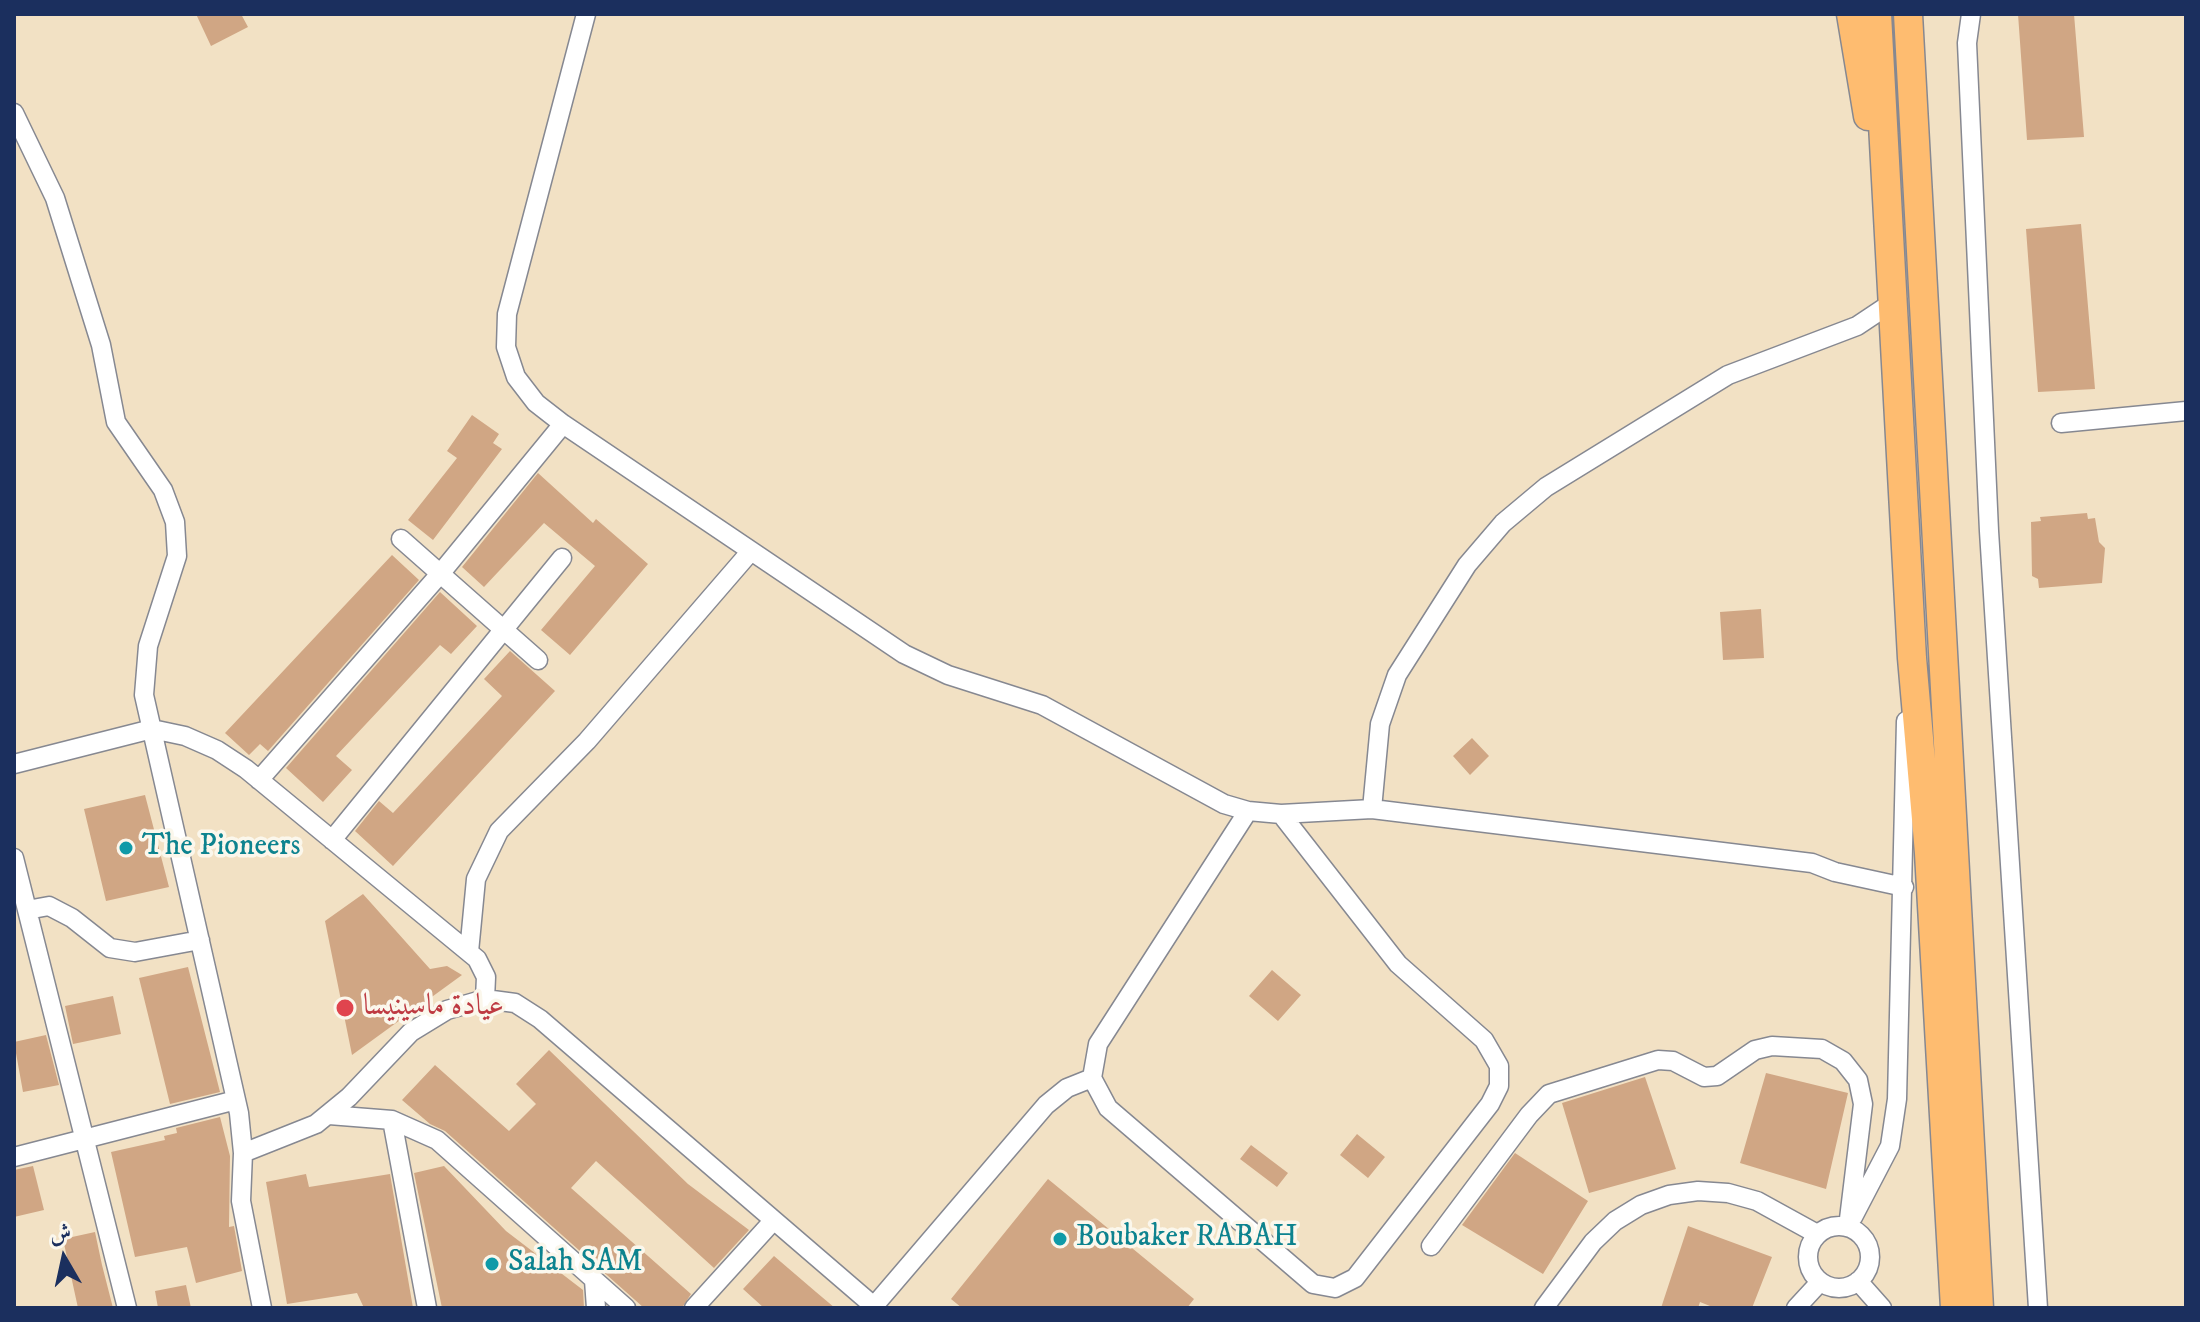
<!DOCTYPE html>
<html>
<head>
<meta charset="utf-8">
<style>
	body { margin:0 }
	#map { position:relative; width:2200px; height:1322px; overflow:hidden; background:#f2e1c4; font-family:"IM FELL DW Pica",Amiri,serif }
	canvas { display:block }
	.frame { position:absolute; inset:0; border:16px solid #1b2f5e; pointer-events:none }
	.north { position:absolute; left:24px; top:1218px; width:80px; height:80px; -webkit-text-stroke:6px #fbf7ec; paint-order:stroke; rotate:351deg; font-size:22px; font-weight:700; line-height:32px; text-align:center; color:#1b2f5e }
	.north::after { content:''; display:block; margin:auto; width:28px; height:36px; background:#1b2f5e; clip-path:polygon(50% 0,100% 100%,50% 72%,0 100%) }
</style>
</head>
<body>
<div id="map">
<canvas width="2200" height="1322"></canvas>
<div class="frame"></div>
<div class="north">ش</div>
</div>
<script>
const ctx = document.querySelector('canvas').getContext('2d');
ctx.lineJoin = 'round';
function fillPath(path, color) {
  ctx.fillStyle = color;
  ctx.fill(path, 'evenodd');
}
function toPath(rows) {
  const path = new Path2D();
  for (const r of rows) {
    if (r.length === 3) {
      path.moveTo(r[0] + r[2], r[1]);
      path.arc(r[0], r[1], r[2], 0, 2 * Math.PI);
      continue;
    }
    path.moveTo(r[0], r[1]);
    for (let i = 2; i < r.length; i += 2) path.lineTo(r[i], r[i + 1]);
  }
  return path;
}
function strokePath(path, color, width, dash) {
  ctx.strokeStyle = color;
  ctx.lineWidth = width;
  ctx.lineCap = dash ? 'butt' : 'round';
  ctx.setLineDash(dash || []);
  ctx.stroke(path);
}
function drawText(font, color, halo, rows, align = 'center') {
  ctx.font = font + ' "IM FELL DW Pica",Amiri,serif';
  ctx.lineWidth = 7;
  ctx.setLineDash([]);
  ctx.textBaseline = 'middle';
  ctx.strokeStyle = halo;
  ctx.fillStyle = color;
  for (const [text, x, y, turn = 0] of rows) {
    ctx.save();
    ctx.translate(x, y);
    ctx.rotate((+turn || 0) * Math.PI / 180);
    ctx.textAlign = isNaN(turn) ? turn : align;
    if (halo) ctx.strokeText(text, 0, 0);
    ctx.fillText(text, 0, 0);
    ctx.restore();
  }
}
fillPath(toPath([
	[196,14,241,14,248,27,211,46],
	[2018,14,2074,14,2084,137,2027,140],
	[2081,224,2095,389,2038,392,2026,229],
	[472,415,499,434,493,443,502,449,433,540,408,520,457,458,447,451],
	[538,473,593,523,596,519,648,564,570,655,541,630,595,566,544,523,484,587,462,567],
	[2087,513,2088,519,2095,518,2099,542,2105,548,2102,583,2039,588,2038,579,2032,576,2031,522,2041,521,2040,517],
	[392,555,419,580,268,751,260,744,249,755,225,733],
	[440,592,477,626,451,654,440,645,336,756,352,770,323,802,286,768],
	[1761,609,1764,658,1723,660,1720,612],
	[510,651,555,691,393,866,355,831,379,801,393,813,502,696,484,679],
	[1472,738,1489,756,1470,775,1453,756],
	[145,795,169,887,106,901,84,809],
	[363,894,430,969,447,966,462,975,352,1055,325,921],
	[188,967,220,1092,170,1104,139,978],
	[1272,970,1301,995,1278,1021,1249,996],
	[113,996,121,1034,73,1044,65,1006],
	[46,1035,59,1085,23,1092,14,1042],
	[549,1050,688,1184,749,1230,714,1268,596,1161,571,1188,691,1294,682,1308,644,1308,445,1131,430,1124,402,1100,435,1065,509,1131,536,1104,516,1084],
	[1766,1073,1848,1093,1826,1189,1740,1163],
	[1645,1077,1676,1169,1589,1193,1562,1103],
	[220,1117,230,1156,229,1227,234,1226,242,1271,196,1283,187,1247,135,1257,111,1152,165,1140,164,1136,177,1133,176,1128],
	[1357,1134,1385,1157,1368,1178,1340,1155],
	[1251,1145,1288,1173,1277,1187,1240,1159],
	[1515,1153,1588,1201,1543,1274,1462,1225],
	[33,1166,44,1210,14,1217,14,1170],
	[444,1166,506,1231,583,1290,584,1308,442,1308,414,1173],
	[306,1174,309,1187,390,1174,413,1308,364,1308,357,1293,287,1304,266,1182],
	[1048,1179,1194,1299,1187,1308,962,1308,951,1299],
	[1688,1226,1772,1257,1752,1308,1715,1308,1700,1302,1698,1308,1661,1308],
	[95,1232,102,1265,113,1308,78,1308,63,1239],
	[774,1256,816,1292,835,1308,764,1308,743,1289],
	[186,1285,191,1308,158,1308,155,1291]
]), '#d0a684');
const minor = toPath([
	[586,14,507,314,506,347,516,377,536,403,563,424,904,654,948,675,1042,705,1224,804,1248,811,1281,814,1372,809,1812,863,1835,872,1904,887],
	[1971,14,1967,43,1989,531,2038,1308],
	[14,113,55,198,101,345,116,422,163,490,175,522,177,556,148,646,144,695,239,1113,243,1153],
	[2061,423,2186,411],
	[401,539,538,660],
	[14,764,152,729,185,736,217,750,246,769,477,959,486,977,485,999],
	[259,780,440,574,563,424],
	[1372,809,1380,724,1397,675,1467,565,1503,523,1546,487,1728,375,1857,326,1893,302],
	[1248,811,1098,1044,1092,1078,1108,1108,1313,1284,1335,1288,1355,1278,1490,1104,1499,1086,1499,1066,1484,1040,1398,964,1281,814],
	[332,840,562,558],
	[14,858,127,1308],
	[27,910,49,906,72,918,110,948,135,952,200,940],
	[469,952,476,879,499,831,587,741,751,551],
	[329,1115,392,1120,437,1140,626,1308],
	[392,1120,427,1308],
	[14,1157,236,1100],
	[1853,1217,1890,1146,1897,1099,1906,721],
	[1839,1257,31],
	[1431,1246,1529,1115,1549,1094,1658,1060,1673,1061,1704,1077,1717,1076,1755,1050,1772,1046,1822,1049,1843,1061,1858,1080,1863,1104,1848,1227],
	[594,1280,596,1308],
	[1858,1281,1882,1308],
	[874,1306,1046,1105,1067,1088,1092,1078],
	[262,1308,241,1201,243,1153,316,1124,349,1097,411,1032,447,1010,485,999,515,1003,540,1019,876,1308],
	[694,1308,773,1221],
	[1544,1308,1593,1242,1615,1221,1641,1205,1669,1195,1698,1191,1728,1193,1757,1201,1817,1234],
	[1796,1308,1820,1282]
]);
const highway = toPath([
	[1851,14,1868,116],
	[1877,14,1912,658,1929,853,1955,1308],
	[1908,14,1979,1308]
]);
strokePath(minor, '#868891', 21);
strokePath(highway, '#868891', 31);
strokePath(minor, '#fff', 18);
strokePath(highway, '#febc70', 28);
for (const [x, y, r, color] of [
	[126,848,8,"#0f9aa8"],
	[345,1008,10,"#e0444e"],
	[1060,1239,8,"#0f9aa8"],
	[492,1264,8,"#0f9aa8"]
]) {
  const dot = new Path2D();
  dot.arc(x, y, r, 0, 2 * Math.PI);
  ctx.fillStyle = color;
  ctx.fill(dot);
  strokePath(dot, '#fbf7ec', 3);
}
drawText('30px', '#0d838f', '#fbf7ec', [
	["The Pioneers",142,848],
	["Boubaker RABAH",1076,1239],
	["Salah SAM",508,1264]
], 'left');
drawText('30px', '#be3a42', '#fbf7ec', [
	["عيادة ماسينيسا",363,1008]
], 'left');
</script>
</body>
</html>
